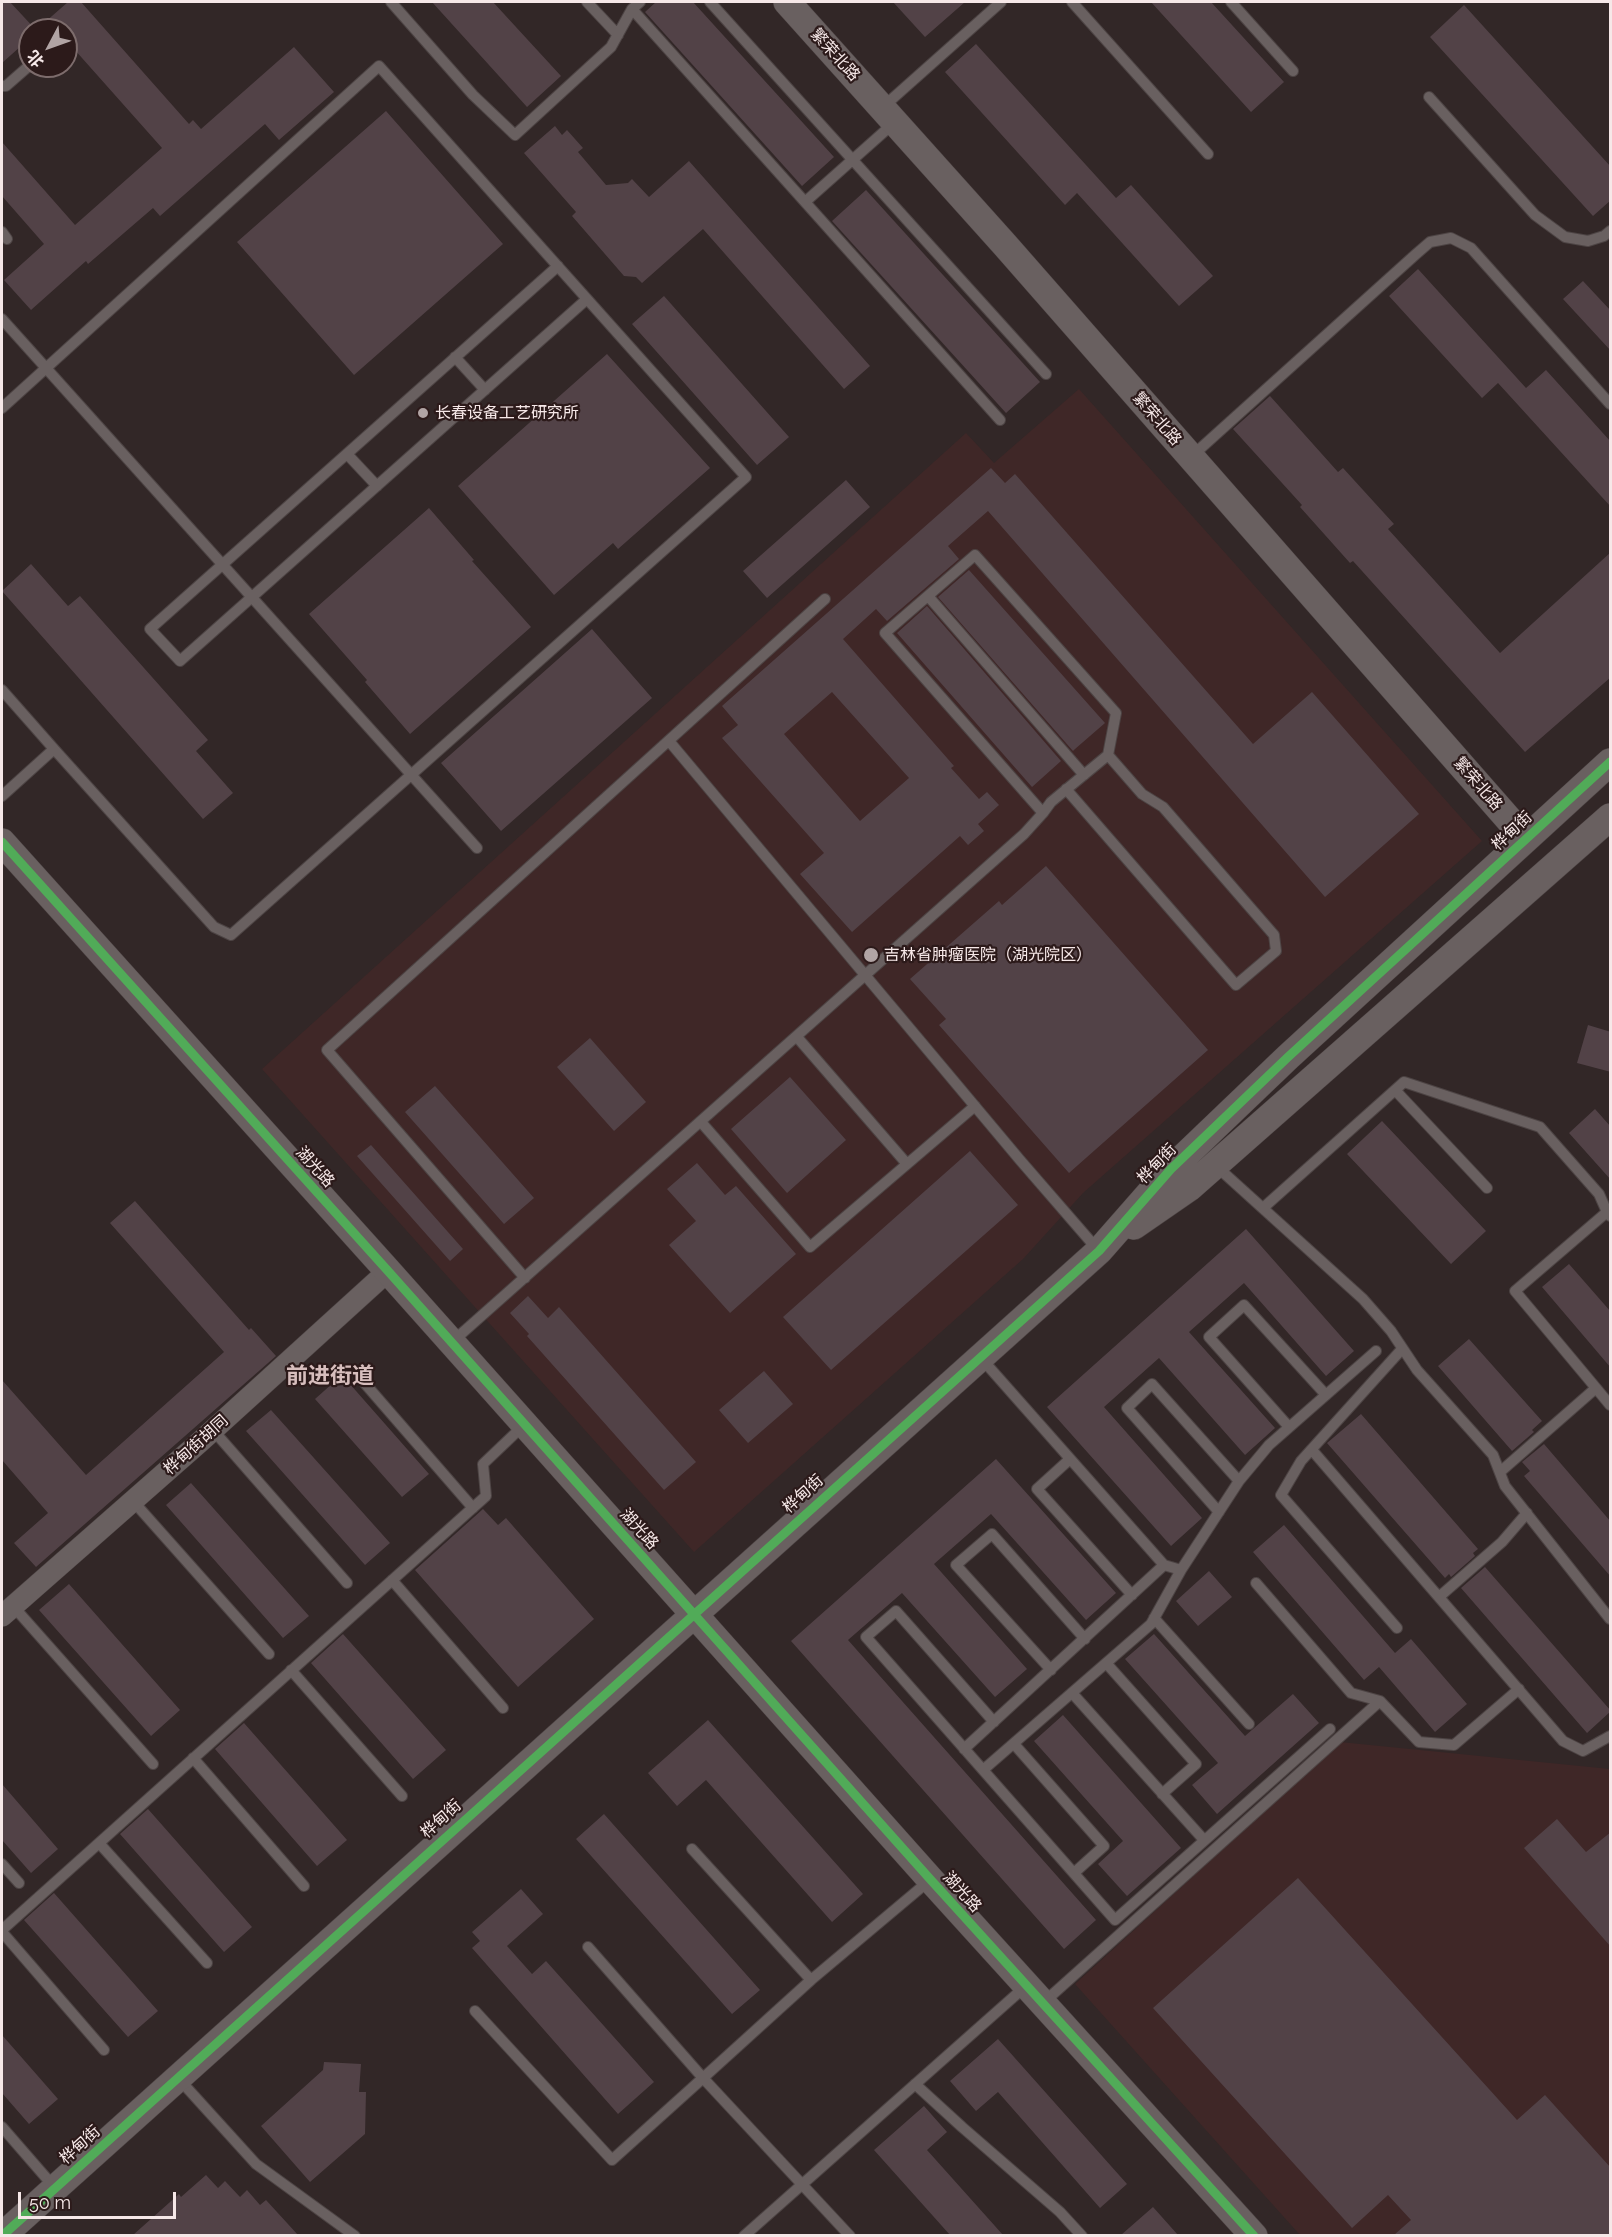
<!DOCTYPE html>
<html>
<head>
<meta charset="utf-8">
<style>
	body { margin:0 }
	#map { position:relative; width:1612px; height:2237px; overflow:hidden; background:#322727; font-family:Raleway,"Noto Sans SC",sans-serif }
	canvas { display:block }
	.frame { position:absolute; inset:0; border:3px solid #f6e8e8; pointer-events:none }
	.north { position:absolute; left:18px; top:18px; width:60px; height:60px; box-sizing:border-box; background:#2c1a1a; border:2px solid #7d6c6c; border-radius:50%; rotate:229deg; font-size:16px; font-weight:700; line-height:24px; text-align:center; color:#f6e8e8 }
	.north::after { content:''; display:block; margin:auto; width:21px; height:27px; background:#b1a4a4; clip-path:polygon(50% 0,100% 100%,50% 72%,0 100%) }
	.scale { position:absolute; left:18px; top:2192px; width:158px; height:27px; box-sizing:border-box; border:3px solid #f6e8e8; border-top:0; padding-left:8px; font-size:18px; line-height:21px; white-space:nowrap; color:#f6e8e8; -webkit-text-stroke:4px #2c1a1a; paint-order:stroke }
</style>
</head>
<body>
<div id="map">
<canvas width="1612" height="2237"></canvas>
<div class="frame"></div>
<div class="north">北</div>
<div class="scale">50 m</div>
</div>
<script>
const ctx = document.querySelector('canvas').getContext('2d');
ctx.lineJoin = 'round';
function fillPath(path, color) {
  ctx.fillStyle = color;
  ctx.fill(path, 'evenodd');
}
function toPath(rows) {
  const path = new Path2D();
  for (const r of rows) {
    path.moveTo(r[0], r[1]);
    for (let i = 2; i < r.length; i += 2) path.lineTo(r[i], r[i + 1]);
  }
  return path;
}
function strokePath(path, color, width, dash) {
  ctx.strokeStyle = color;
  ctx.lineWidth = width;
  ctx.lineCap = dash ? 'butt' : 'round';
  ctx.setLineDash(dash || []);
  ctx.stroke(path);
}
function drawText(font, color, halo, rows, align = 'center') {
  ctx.font = font + ' Raleway,"Noto Sans SC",sans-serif';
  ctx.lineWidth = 4.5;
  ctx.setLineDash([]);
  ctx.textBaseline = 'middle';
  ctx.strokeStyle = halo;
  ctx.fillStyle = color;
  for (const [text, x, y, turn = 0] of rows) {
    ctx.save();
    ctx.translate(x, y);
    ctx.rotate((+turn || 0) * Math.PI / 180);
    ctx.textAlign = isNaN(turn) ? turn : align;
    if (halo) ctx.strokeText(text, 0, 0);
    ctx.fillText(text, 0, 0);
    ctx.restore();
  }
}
fillPath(toPath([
	[1079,389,1482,841,1083,1193,1023,1259,694,1552,262,1069,966,433,994,463],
	[1340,1742,1610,1769,1610,2235,1300,2235,1075,1984]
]), '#3f2727');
fillPath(toPath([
	[2,2,10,2,36,30,30,30,30,38,2,63],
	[68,2,81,2,189,124,193,120,201,129,294,47,334,92,279,140,265,124,160,216,153,208,88,264,86,261,31,310,4,280,44,244,2,196,2,142,75,225,162,148,66,40,66,30,36,30],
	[432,2,493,2,561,76,527,107],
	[656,2,693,2,834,157,802,186,645,12],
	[893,2,965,2,925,37],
	[1151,2,1211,2,1284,82,1251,112],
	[1464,5,1611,167,1611,200,1593,216,1430,37],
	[976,44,1116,198,1131,185,1213,276,1179,306,1077,193,1065,205,945,72],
	[386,111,503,244,354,375,237,242],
	[555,126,562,135,567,130,583,148,578,152,606,185,628,183,632,179,649,197,689,161,870,366,844,389,703,229,642,283,636,277,624,276,572,216,576,212,524,153],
	[866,190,1040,382,1006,413,832,221],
	[1418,269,1526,388,1546,370,1611,442,1611,507,1498,383,1482,398,1389,296],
	[1583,281,1611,311,1611,351,1563,299],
	[664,296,789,437,757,465,632,324],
	[607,354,710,468,618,549,613,543,554,595,458,486],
	[1270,396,1338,472,1343,468,1394,524,1388,529,1500,653,1611,552,1611,677,1525,752,1353,561,1350,563,1300,507,1302,505,1233,429],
	[991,468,1005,483,1015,474,1253,744,1312,692,1419,814,1325,897,988,511,948,546,959,559,887,621,876,609,843,639,954,766,951,768,979,799,987,792,999,805,978,824,984,831,968,845,960,836,852,932,800,874,824,853,722,738,738,725,722,706],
	[832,692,909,778,860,821,784,734],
	[846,480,870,507,767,598,743,571],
	[429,508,474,560,472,561,531,627,410,734,365,682,367,680,309,614],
	[31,564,68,606,80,596,208,740,196,751,233,793,203,819,2,591],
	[969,570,1105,723,1075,749,1073,751,938,597],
	[927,606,1061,761,1032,787,897,633],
	[592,629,652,698,501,831,441,763],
	[1046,866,1208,1050,1069,1173,939,1025,946,1019,910,979,999,901,1002,905],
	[1588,1025,1611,1032,1611,1072,1577,1063],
	[590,1038,646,1102,614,1131,557,1067],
	[790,1077,846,1140,787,1193,731,1129],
	[435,1086,534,1198,504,1224,405,1112],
	[1595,1109,1611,1127,1611,1180,1569,1133],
	[1382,1121,1486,1231,1451,1264,1347,1154],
	[371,1145,463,1249,450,1261,357,1156],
	[970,1151,1018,1205,831,1370,783,1317],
	[697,1163,725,1195,736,1186,796,1254,730,1313,669,1245,696,1221,667,1189],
	[135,1201,249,1330,251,1328,276,1356,36,1567,14,1543,48,1513,2,1460,2,1380,86,1475,224,1352,110,1223],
	[1246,1229,1354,1351,1326,1376,1244,1283,1189,1332,1275,1428,1245,1455,1159,1358,1104,1407,1202,1518,1171,1546,1047,1407],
	[1569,1264,1611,1312,1611,1368,1542,1287],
	[528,1296,548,1318,559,1307,696,1462,664,1490,527,1336,529,1334,510,1313],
	[1469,1339,1542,1421,1532,1430,1534,1432,1512,1451,1438,1366],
	[764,1371,793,1404,748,1443,719,1410],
	[342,1375,429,1474,402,1497,315,1399],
	[271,1410,390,1543,365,1565,246,1431],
	[1361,1414,1478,1549,1473,1553,1475,1556,1451,1577,1449,1574,1445,1578,1327,1443],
	[1544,1444,1611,1522,1611,1577,1524,1476,1530,1471,1522,1462],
	[996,1459,1116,1593,1086,1620,991,1514,934,1564,1027,1669,995,1697,902,1593,848,1640,1096,1920,1064,1949,791,1641],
	[191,1483,309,1616,283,1638,166,1505],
	[483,1509,498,1525,506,1518,594,1619,518,1687,415,1570],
	[1284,1525,1395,1653,1411,1639,1467,1704,1435,1732,1379,1667,1364,1680,1253,1552],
	[1485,1567,1611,1711,1587,1733,1461,1588],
	[1209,1571,1232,1597,1198,1626,1176,1601],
	[69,1584,180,1710,151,1736,39,1610],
	[343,1634,446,1750,413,1779,311,1663],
	[1154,1634,1245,1736,1293,1694,1319,1723,1217,1814,1192,1785,1218,1763,1125,1659],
	[1063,1715,1181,1848,1127,1896,1098,1864,1123,1841,1034,1741],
	[708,1720,863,1894,832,1922,706,1780,677,1806,648,1773],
	[244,1723,347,1840,317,1866,215,1749],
	[2,1784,58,1849,31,1873,2,1840],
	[148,1809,252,1927,224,1952,120,1834],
	[604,1814,760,1990,732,2014,576,1839],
	[1557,1819,1586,1852,1611,1832,1611,1947,1524,1848],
	[1298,1878,1517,2120,1545,2095,1611,2168,1611,2235,1394,2235,1411,2220,1388,2195,1352,2228,1153,2008],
	[521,1889,543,1914,507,1946,532,1974,546,1961,654,2082,618,2114,472,1948,480,1941,472,1932],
	[54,1893,158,2011,128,2037,24,1920],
	[2,2035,58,2099,29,2124,2,2093],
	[998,2039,1127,2184,1100,2208,998,2092,976,2111,950,2081],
	[324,2062,361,2064,359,2092,366,2092,365,2134,310,2182,261,2126,323,2070],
	[924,2106,947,2132,927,2150,1003,2235,950,2235,874,2150],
	[206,2175,218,2188,225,2181,240,2197,247,2190,260,2205,266,2200,298,2235,133,2235,179,2194,181,2197],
	[1153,2207,1178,2235,1121,2235]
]), '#524247');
const service = toPath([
	[391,2,473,95,515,135,611,47,632,9,640,2],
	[587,2,618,35],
	[710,2,1046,374],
	[1072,2,1208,154],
	[1231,2,1293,71],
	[632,9,805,202,895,122],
	[2,86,6,86,30,65],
	[1429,97,1535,215,1565,237,1588,241,1604,236,1610,231],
	[883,107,1001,2],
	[805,202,1000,420],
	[2,232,7,239],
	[558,266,150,629,180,661,587,299],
	[2,319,477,848],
	[455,357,485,390],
	[2,408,379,66,746,477,231,935,214,927,54,749,2,796],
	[347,454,377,486],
	[1192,456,1415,255,1430,242,1451,238,1471,248,1610,404],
	[928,596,1084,775],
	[2,690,54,749],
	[669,741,1020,1160,1098,1250],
	[1066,789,1236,985,1276,951,1274,935,1163,807,1142,794,1108,755],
	[797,1037,907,1164],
	[1395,1090,1487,1188],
	[701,1122,810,1247,975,1106],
	[1215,1165,1363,1299,1391,1331,1417,1370,1493,1455,1505,1486,1610,1619],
	[1263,1208,1404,1082,1540,1127,1599,1194,1607,1212],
	[525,1278,327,1050,825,599],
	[452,1342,1024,834,1043,813,1051,802,1108,755,1116,713,975,555,885,633,1043,813],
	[981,1358,1164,1565],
	[361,1379,473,1508],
	[1596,1388,1515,1291,1607,1212,1610,1216],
	[1289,1427,1209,1337,1244,1305,1326,1395],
	[213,1430,347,1583],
	[1312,1450,1563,1741,1583,1751,1610,1736],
	[1070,1459,1037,1489,1132,1595],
	[1500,1472,1596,1388,1610,1405],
	[133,1501,269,1654],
	[1219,1512,1127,1408,1152,1384,1239,1481],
	[392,1580,503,1708],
	[1256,1583,1351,1693,1380,1701,1419,1742,1454,1745,1519,1689],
	[1439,1597,1502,1542,1527,1513],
	[13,1606,153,1764],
	[1154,1618,1249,1724],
	[1397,1628,1281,1495,1301,1461,1402,1349],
	[1107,1664,1196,1764,1162,1794],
	[291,1670,402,1796],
	[1051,1670,956,1565,992,1534,1085,1639],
	[1073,1694,1204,1840],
	[994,1722,896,1611,866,1637,1115,1920,1330,1729],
	[1014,1744,1104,1846,1074,1873],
	[964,1749,1164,1565,1181,1570],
	[193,1758,304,1886],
	[983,1770,1151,1624,1181,1570,1239,1481,1269,1445,1376,1351],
	[99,1843,207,1963],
	[692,1849,811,1980],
	[2,1864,19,1883],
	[2,1930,486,1496,483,1464,525,1424],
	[2,1932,104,2050],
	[1043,2003,1380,1701],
	[475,2011,612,2160,703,2078,588,1947],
	[178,2078,256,2164,355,2236],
	[915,2084,962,2127,1060,2212,1082,2236],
	[2,2127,55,2188],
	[744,2236,1027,1985],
	[850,2236,703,2078,811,1980,930,1880]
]);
const minor = toPath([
	[2,1616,201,1441,388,1271]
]);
const tertiary = toPath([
	[787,2,1005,245,1526,839],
	[2,842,388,1271,930,1879,1254,2236],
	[1134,1226,1189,1188,1610,817],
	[2,2236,1099,1251,1171,1169,1288,1057,1610,762]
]);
strokePath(service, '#4d4444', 12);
strokePath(minor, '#4d4444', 22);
strokePath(tertiary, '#4d4444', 28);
strokePath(service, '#696060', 10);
strokePath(minor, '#696060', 21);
strokePath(tertiary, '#696060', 27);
strokePath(toPath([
	[2,842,388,1271,930,1879,1254,2236],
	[2,2236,1099,1251,1171,1169,1288,1057,1610,762]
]), '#51ab58', 9);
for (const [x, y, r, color] of [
	[423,413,6,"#b1a4a4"],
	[871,955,8,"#b1a4a4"]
]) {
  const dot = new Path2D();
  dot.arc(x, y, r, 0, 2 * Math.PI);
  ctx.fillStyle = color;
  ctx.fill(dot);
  strokePath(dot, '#2c1a1a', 2);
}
drawText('16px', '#f6e8e8', '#2c1a1a', [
	["繁荣北路",835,55,48],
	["繁荣北路",1157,419,49],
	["繁荣北路",1478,784,49],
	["桦甸街",1512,831,-43],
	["桦甸街",1157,1164,-46],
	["湖光路",315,1167,48],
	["桦甸街胡同",196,1445,-42],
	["桦甸街",803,1494,-42],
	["湖光路",639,1529,48],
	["桦甸街",441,1819,-42],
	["湖光路",962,1892,48],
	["桦甸街",80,2145,-42]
]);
drawText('16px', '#f6e8e8', '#2c1a1a', [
	["长春设备工艺研究所",435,413],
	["吉林省肿瘤医院（湖光院区）",884,955]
], 'left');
drawText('bold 22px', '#d7bebd', '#2c1a1a', [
	["前进街道",330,1376]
]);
</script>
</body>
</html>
